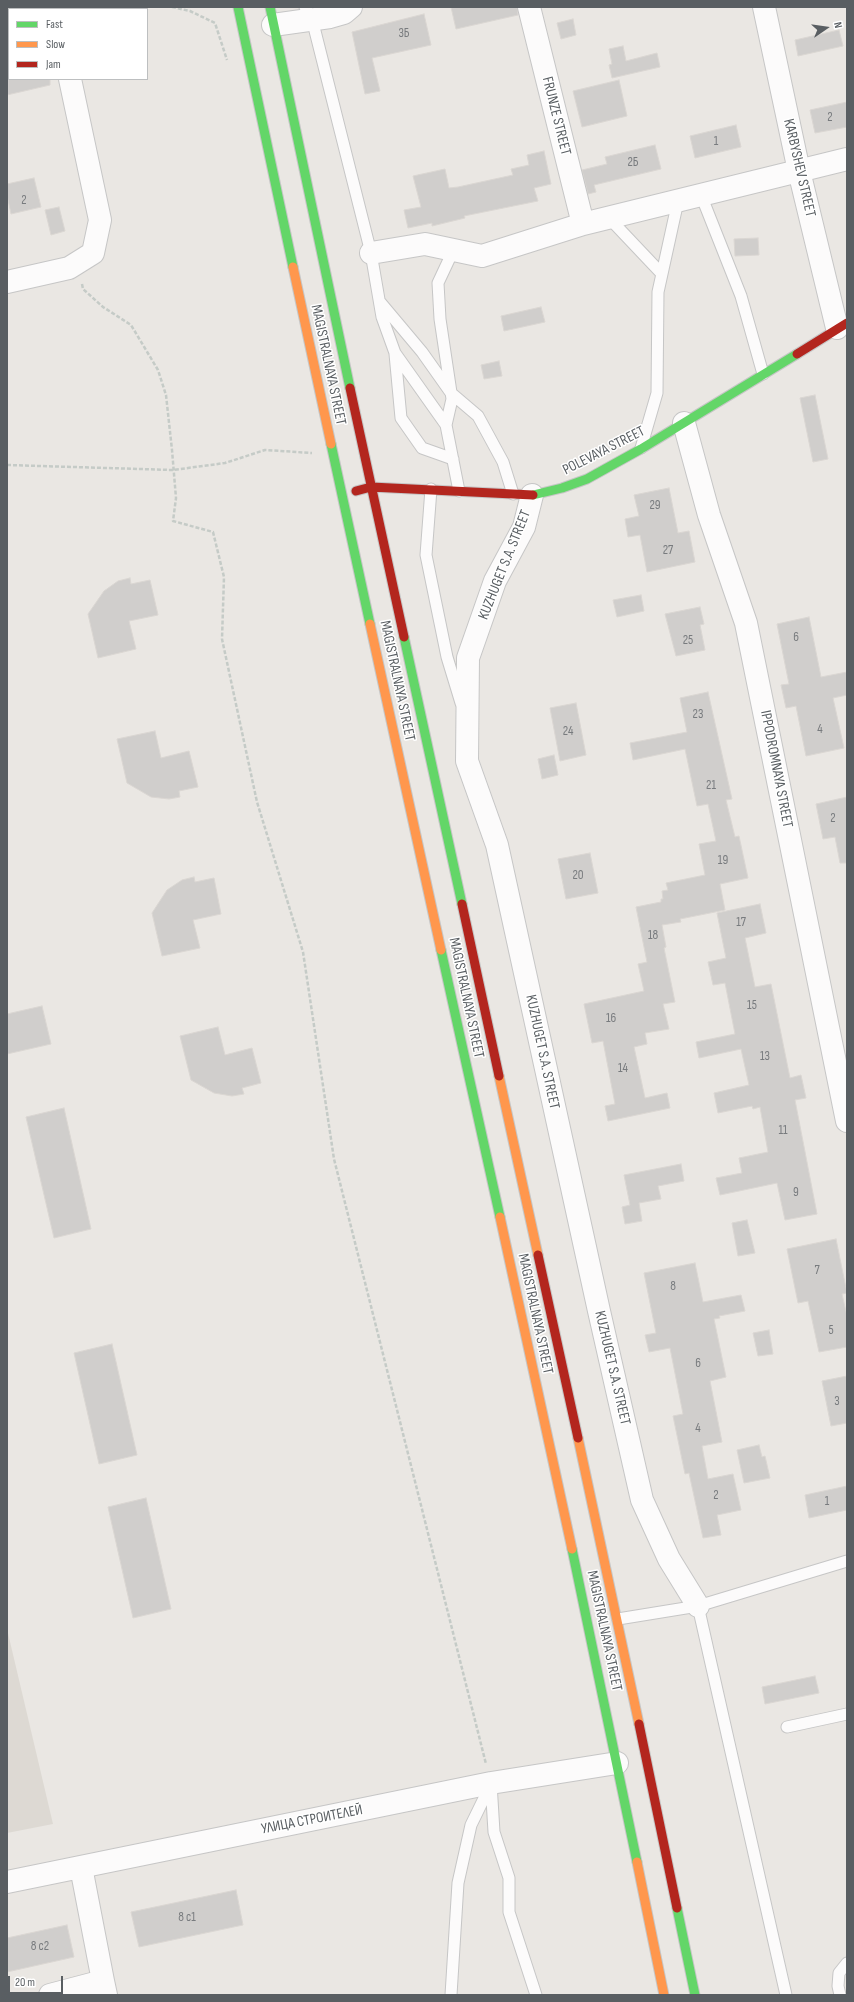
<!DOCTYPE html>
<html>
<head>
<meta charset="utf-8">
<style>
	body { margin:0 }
	#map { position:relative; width:854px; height:2002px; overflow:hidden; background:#eae7e3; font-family:"Sofia Sans Condensed",sans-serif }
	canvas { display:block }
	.frame { position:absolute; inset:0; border:8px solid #595e62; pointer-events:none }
	.legend { position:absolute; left:8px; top:8px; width:140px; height:72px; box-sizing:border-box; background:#fff; border:1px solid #bdbfc0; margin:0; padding:5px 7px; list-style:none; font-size:12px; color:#595e62 }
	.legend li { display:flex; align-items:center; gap:8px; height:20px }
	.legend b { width:20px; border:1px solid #bdbfc0 }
	.north { position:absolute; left:806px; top:8px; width:40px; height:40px; -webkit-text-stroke:3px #fff; paint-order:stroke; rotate:77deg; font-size:11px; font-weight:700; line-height:16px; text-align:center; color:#595e62 }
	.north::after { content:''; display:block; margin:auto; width:14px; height:18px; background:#595e62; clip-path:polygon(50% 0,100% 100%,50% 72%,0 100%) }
	.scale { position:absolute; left:8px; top:1976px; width:55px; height:18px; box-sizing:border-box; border:2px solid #595e62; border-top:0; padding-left:5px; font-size:12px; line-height:14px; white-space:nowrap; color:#595e62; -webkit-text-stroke:3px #fff; paint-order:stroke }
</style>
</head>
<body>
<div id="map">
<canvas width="854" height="2002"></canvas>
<div class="frame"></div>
<ul class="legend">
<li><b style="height:5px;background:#63d668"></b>Fast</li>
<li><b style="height:5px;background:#ff974d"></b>Slow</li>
<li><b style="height:5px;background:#b3261e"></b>Jam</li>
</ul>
<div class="north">N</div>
<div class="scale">20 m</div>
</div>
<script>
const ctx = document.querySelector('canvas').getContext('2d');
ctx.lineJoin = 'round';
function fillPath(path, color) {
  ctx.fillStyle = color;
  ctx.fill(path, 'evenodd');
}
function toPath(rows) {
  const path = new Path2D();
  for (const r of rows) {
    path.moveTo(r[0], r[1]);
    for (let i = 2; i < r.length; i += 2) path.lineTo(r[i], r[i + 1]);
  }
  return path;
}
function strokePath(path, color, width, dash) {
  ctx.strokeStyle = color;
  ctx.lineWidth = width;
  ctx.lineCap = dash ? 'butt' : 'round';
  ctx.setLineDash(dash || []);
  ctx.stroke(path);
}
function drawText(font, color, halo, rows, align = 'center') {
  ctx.font = font + ' "Sofia Sans Condensed",sans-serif';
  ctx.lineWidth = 3;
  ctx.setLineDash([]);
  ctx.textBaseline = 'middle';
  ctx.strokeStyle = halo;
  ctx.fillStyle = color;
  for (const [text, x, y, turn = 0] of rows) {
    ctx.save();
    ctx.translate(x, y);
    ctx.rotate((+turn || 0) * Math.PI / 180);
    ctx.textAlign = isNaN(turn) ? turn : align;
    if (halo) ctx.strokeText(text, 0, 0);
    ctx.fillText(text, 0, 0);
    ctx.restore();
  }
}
fillPath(toPath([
	[7,1629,53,1824,7,1833]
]), '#ddd9d3');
const building = toPath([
	[451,7,517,7,518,15,456,29,451,7],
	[424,14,431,45,372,58,380,91,365,94,352,32,424,14],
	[573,19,576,35,561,39,557,23,573,19],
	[839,30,843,46,798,56,795,40,839,30],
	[623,46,626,61,657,53,660,67,612,78,609,65,612,64,609,49,623,46],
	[7,79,50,79,50,85,7,95,7,79],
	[619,80,627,116,582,127,573,91,619,80],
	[847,102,847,127,815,133,810,110,847,102],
	[736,125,741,147,695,158,690,136,736,125],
	[655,145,661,169,594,185,596,192,588,194,582,170,607,164,605,157,655,145],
	[544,151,551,184,534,188,538,201,464,216,465,218,432,226,432,223,408,228,404,210,421,207,413,176,445,169,449,188,458,187,513,175,511,169,529,165,527,155,544,151],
	[34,178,41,207,11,214,7,195,7,184,34,178],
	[59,207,65,231,51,235,45,210,59,207],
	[758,238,759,255,735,256,734,239,758,238],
	[541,307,545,322,504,331,501,316,541,307],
	[499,361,502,376,484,379,481,365,499,361],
	[815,395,828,459,813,462,800,398,815,395],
	[669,488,678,533,689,531,695,562,647,572,640,535,628,537,625,519,639,516,634,495,669,488],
	[130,578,131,584,150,580,158,615,129,621,136,649,98,658,88,614,104,591,118,581,130,578],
	[641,595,644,611,617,617,613,600,641,595],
	[700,607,704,624,700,625,705,650,676,656,665,614,700,607],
	[809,617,821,677,847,672,847,695,833,698,844,748,806,756,796,706,786,708,781,685,789,684,777,624,809,617],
	[708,692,732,799,726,800,735,837,739,836,748,878,720,884,725,910,680,919,681,922,662,925,666,947,664,948,675,1002,663,1004,669,1029,645,1033,647,1044,634,1047,645,1098,667,1093,670,1108,608,1121,605,1106,615,1104,603,1041,592,1043,584,1004,644,991,638,964,647,962,636,907,661,902,661,899,663,899,662,891,668,890,666,883,705,875,699,844,716,841,708,804,697,806,685,749,633,760,630,743,687,732,680,698,708,692],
	[576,703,586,755,560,761,550,708,576,703],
	[155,731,161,758,189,751,198,787,179,791,180,797,169,799,151,797,127,783,117,739,155,731],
	[554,755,558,775,542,779,538,759,554,755],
	[847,797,847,863,840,863,835,837,823,839,816,804,847,797],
	[590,853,598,893,566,899,558,859,590,853],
	[194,877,195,882,214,878,221,914,193,920,200,948,162,956,152,913,167,890,182,880,194,877],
	[760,904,766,933,745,938,755,987,771,984,790,1078,801,1075,806,1098,795,1100,817,1214,785,1220,777,1183,720,1195,716,1178,742,1173,739,1158,768,1152,760,1107,753,1109,752,1106,718,1113,714,1093,749,1085,741,1049,699,1058,696,1042,735,1034,725,983,713,985,708,962,726,958,717,913,760,904],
	[42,1006,51,1044,7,1054,7,1014,42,1006],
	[218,1027,225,1055,252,1048,261,1083,242,1088,244,1094,232,1096,214,1093,191,1080,180,1036,218,1027],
	[64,1108,91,1229,54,1238,26,1117,64,1108],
	[681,1164,684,1181,658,1186,661,1199,639,1203,642,1221,625,1224,622,1207,630,1205,624,1175,681,1164],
	[747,1220,755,1253,738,1256,732,1223,747,1220],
	[836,1239,847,1293,842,1294,847,1316,847,1347,819,1352,808,1301,798,1303,787,1249,836,1239],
	[695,1263,703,1302,741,1295,745,1311,719,1316,720,1318,714,1319,726,1377,710,1381,722,1442,702,1446,708,1479,733,1474,741,1510,717,1515,721,1535,703,1538,689,1473,685,1474,673,1416,683,1414,670,1348,649,1352,645,1335,656,1333,644,1273,695,1263],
	[769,1330,773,1354,758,1356,753,1333,769,1330],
	[112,1344,137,1455,99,1464,74,1353,112,1344],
	[847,1376,847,1423,831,1426,822,1381,847,1376],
	[759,1445,762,1457,765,1456,770,1478,744,1483,737,1450,759,1445],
	[847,1486,847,1510,809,1518,805,1495,847,1486],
	[146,1498,171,1609,133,1618,108,1507,146,1498],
	[815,1676,819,1693,765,1704,762,1687,815,1676],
	[236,1890,243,1925,139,1947,131,1912,236,1890],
	[67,1925,74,1957,7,1972,7,1938,67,1925]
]);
fillPath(building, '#d0cecc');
strokePath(building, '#dad6d2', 1);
const lane = toPath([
	[305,7,312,19,371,253,382,317,395,353,446,425,459,491],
	[701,195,741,296,763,374],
	[609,218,662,274],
	[380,302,422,352,451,393,478,416,503,462,513,494],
	[395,354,401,418,422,448,453,459],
	[446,425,452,399,440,319,438,283,453,251],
	[641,448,657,393,658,292,678,201],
	[431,489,426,555,447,657,461,703],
	[698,1606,786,1995],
	[618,1619,698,1606,847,1561],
	[787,1727,847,1714],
	[491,1783,494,1832,509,1878,509,1912,536,1995],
	[451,1995,458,1883,471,1825,491,1784],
	[840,1995,838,1986,839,1973,847,1963]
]);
const street = toPath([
	[55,7,56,9],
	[529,7,583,224],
	[764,7,799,171,837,328],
	[273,25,330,17,344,13,351,7],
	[371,253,425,244,482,256,583,224,847,159],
	[7,282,69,268,93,253,100,220,70,79],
	[684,423,709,515,746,623,847,1121],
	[532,495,524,527,495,581,468,658,467,761,497,845,599,1311,642,1500,669,1559,698,1606],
	[81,1867,103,1981],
	[7,1882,491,1783,617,1763],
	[50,1995,103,1981,106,1995]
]);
const fast = toPath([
	[238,7,293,267],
	[270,7,350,388],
	[331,444,370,624],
	[533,495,562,488,587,479,641,449,797,354],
	[404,637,462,904],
	[441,950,500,1217],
	[572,1549,637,1862],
	[677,1908,695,1995]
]);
const slow = toPath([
	[293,267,331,444],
	[370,624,441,950],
	[499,1076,538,1255],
	[500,1217,572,1549],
	[578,1438,639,1724],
	[637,1862,664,1995]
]);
const jam = toPath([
	[797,354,847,323],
	[350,388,404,637],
	[356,491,371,487,533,495],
	[462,904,499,1076],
	[538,1255,578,1438],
	[639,1724,677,1908]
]);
strokePath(lane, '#c6c6c6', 13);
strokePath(street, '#c6c6c6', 24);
strokePath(fast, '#c6c6c6', 11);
strokePath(slow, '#c6c6c6', 11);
strokePath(jam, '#c6c6c6', 11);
strokePath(toPath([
	[87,7,140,7],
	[172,7,190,11,215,23,227,60],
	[82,284,83,289,103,307,131,325,158,370,166,395,172,450,176,498,173,521,213,532,224,577,222,639,257,802,303,952,334,1159,486,1764],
	[7,465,173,470,225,463,265,450,312,453]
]), '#c5cbc7', 2.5, [4, 2]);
strokePath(lane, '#fcfbfb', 11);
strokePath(street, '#fcfbfb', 22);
strokePath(fast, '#63d668', 9);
strokePath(slow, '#ff974d', 9);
strokePath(jam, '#b3261e', 9);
drawText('13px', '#787b7e', null, [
	["3Б",404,34],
	["2",830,118],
	["1",716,142],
	["2Б",633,163],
	["2",24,201],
	["29",655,506],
	["27",668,551],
	["6",796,638],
	["25",688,641],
	["23",698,715],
	["4",820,730],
	["24",568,732],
	["21",711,786],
	["2",833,819],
	["19",723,861],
	["20",578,876],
	["17",741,923],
	["18",653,936],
	["15",752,1006],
	["16",611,1019],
	["13",765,1057],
	["14",623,1069],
	["11",783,1131],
	["9",796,1193],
	["7",817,1271],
	["8",673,1287],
	["5",831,1331],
	["6",698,1364],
	["3",837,1402],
	["4",698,1429],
	["2",716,1496],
	["1",827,1502],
	["8 с1",187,1918],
	["8 с2",40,1947]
]);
drawText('15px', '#595e62', '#fff', [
	["FRUNZE STREET",556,116,76],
	["KARBYSHEV STREET",799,168,77],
	["MAGISTRALNAYA STREET",328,365,78],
	["POLEVAYA STREET",604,451,-27],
	["KUZHUGET S.A. STREET",505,565,-68],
	["MAGISTRALNAYA STREET",397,681,78],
	["IPPODROMNAYA STREET",776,769,79],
	["MAGISTRALNAYA STREET",466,998,78],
	["KUZHUGET S.A. STREET",542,1052,78],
	["MAGISTRALNAYA STREET",535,1314,78],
	["KUZHUGET S.A. STREET",612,1368,77],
	["MAGISTRALNAYA STREET",604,1631,78],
	["УЛИЦА СТРОИТЕЛЕЙ",312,1820,-11]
]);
</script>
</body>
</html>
